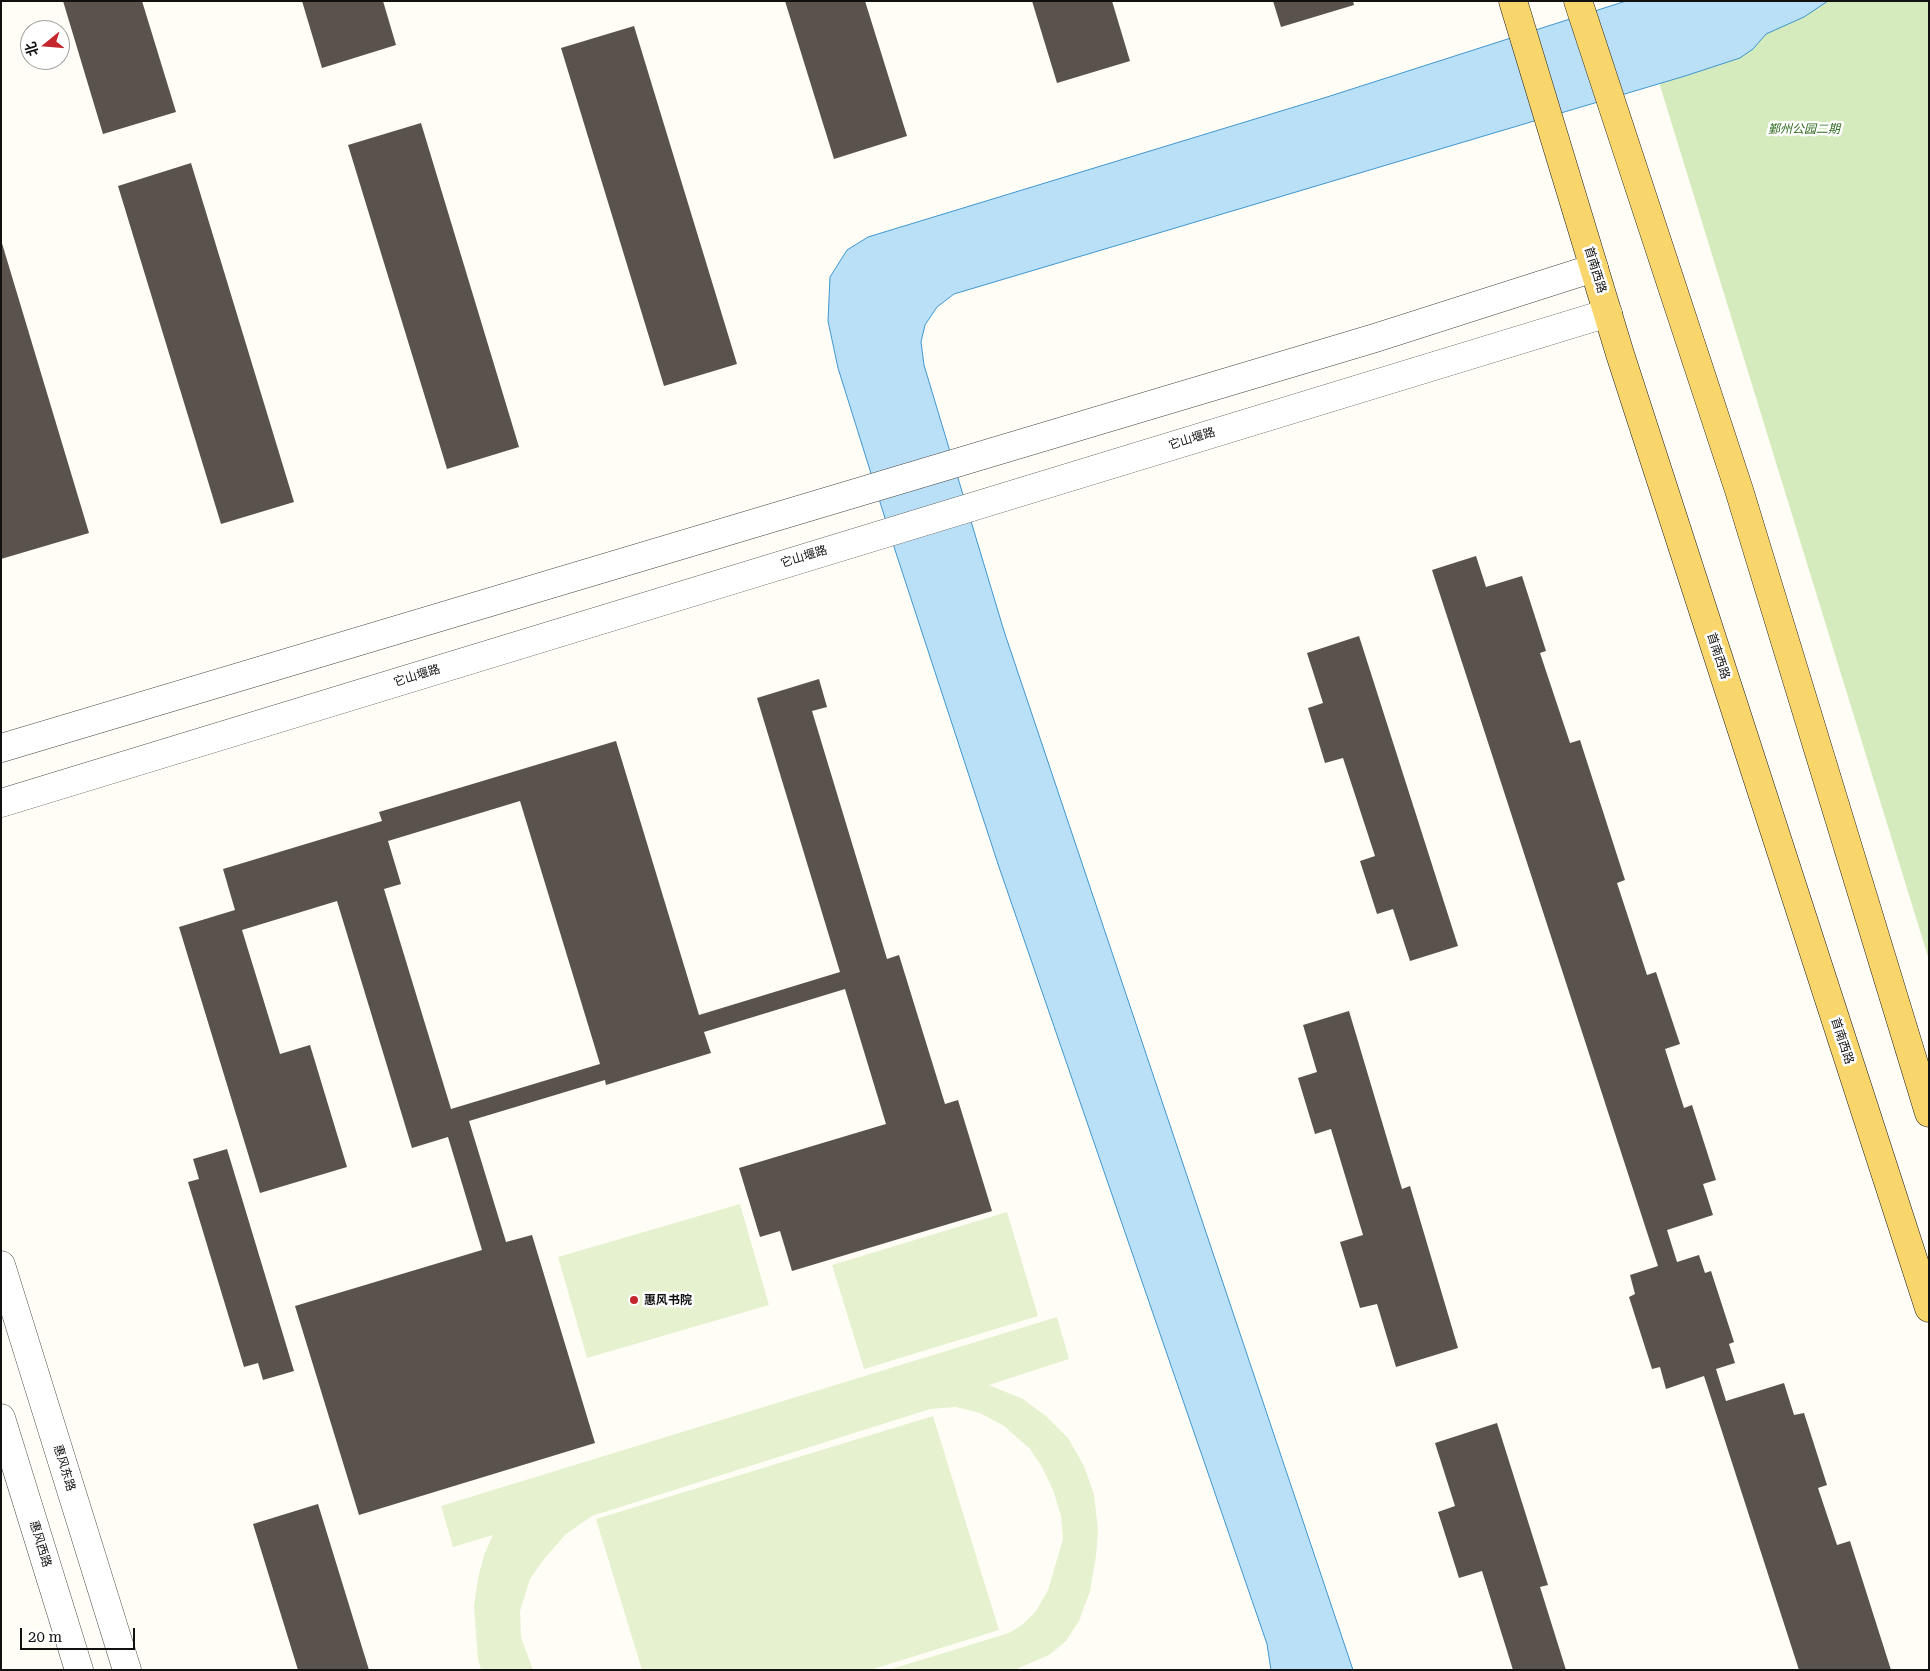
<!DOCTYPE html>
<html>
<head>
<meta charset="utf-8">
<style>
	body { margin:0 }
	#map { position:relative; width:1930px; height:1671px; overflow:hidden; background:#fffdf5; font-family:"Roboto Serif","Noto Sans SC",serif }
	canvas { display:block }
	.frame { position:absolute; inset:0; border:2px solid #111; pointer-events:none }
	.north { position:absolute; left:20px; top:20px; width:50px; height:50px; box-sizing:border-box; background:#fff; border:1px solid #a0a0a0; border-radius:50%; rotate:253deg; font-size:14px; font-weight:700; line-height:20px; text-align:center; color:#111 }
	.north::after { content:''; display:block; margin:auto; width:18px; height:22px; background:#c4262e; clip-path:polygon(50% 0,100% 100%,50% 72%,0 100%) }
	.scale { position:absolute; left:20px; top:1628px; width:115px; height:22px; box-sizing:border-box; border:2px solid #111; border-top:0; padding-left:6px; font-size:15px; line-height:18px; white-space:nowrap; color:#111; -webkit-text-stroke:4px #fff; paint-order:stroke }
</style>
</head>
<body>
<div id="map">
<canvas width="1930" height="1671"></canvas>
<div class="frame"></div>
<div class="north">北</div>
<div class="scale">20 m</div>
</div>
<script>
const ctx = document.querySelector('canvas').getContext('2d');
ctx.lineJoin = 'round';
function fillPath(path, color) {
  ctx.fillStyle = color;
  ctx.fill(path, 'evenodd');
}
function toPath(rows) {
  const path = new Path2D();
  for (const r of rows) {
    path.moveTo(r[0], r[1]);
    for (let i = 2; i < r.length; i += 2) path.lineTo(r[i], r[i + 1]);
  }
  return path;
}
function strokePath(path, color, width, dash) {
  ctx.strokeStyle = color;
  ctx.lineWidth = width;
  ctx.lineCap = dash ? 'butt' : 'round';
  ctx.setLineDash(dash || []);
  ctx.stroke(path);
}
function drawText(font, color, halo, rows, align = 'center') {
  ctx.font = font + ' "Roboto Serif","Noto Sans SC",serif';
  ctx.lineWidth = 5;
  ctx.setLineDash([]);
  ctx.textBaseline = 'middle';
  ctx.strokeStyle = halo;
  ctx.fillStyle = color;
  for (const [text, x, y, turn = 0] of rows) {
    ctx.save();
    ctx.translate(x, y);
    ctx.rotate((+turn || 0) * Math.PI / 180);
    ctx.textAlign = isNaN(turn) ? turn : align;
    if (halo) ctx.strokeText(text, 0, 0);
    ctx.fillText(text, 0, 0);
    ctx.restore();
  }
}
fillPath(toPath([
	[1634,1,1929,1,1929,960]
]), '#d5ebbd');
fillPath(toPath([
	[740,1204,769,1305,587,1358,558,1257],
	[1007,1212,1038,1316,864,1369,832,1265],
	[1057,1317,1069,1359,989,1385,1023,1399,1047,1417,1068,1438,1084,1466,1094,1494,1098,1530,1096,1556,1090,1591,1079,1621,1066,1641,1049,1655,1014,1670,888,1670,1009,1633,1022,1625,1036,1611,1048,1590,1063,1539,1061,1516,1053,1490,1042,1467,1030,1449,1004,1426,980,1413,956,1407,930,1409,592,1516,566,1534,544,1559,530,1579,520,1611,521,1637,533,1670,481,1670,478,1659,474,1606,478,1578,484,1555,493,1535,453,1547,441,1506],
	[933,1416,999,1630,870,1670,642,1670,596,1519]
]), '#e6f2cf');
const water = toPath([
	[1626,1,1828,1,1804,17,1766,34,1753,49,1740,58,1685,76,954,294,937,307,925,325,921,342,924,365,1004,631,1353,1670,1271,1670,1267,1644,999,867,895,550,838,368,828,321,830,277,847,250,868,237,1327,97,1626,1]
]);
fillPath(water, '#b9e0f7');
strokePath(water, '#3f96cf', 1);
fillPath(toPath([
	[63,1,142,1,176,112,103,134],
	[302,1,383,1,396,45,322,68],
	[785,1,865,1,907,136,834,159],
	[1032,1,1112,1,1130,61,1057,83],
	[1273,1,1353,1,1354,5,1281,27],
	[634,26,737,364,664,386,561,48],
	[421,123,519,447,447,469,348,145],
	[191,163,294,502,221,524,118,186],
	[1,240,89,533,1,559],
	[1476,556,1486,587,1522,576,1546,651,1540,653,1570,743,1580,740,1625,880,1617,883,1647,975,1656,972,1680,1044,1665,1049,1684,1108,1692,1105,1716,1180,1703,1184,1713,1215,1667,1230,1677,1262,1699,1255,1705,1273,1711,1271,1734,1342,1729,1344,1735,1363,1716,1369,1726,1401,1784,1383,1794,1415,1804,1413,1827,1485,1818,1488,1837,1545,1850,1541,1891,1670,1799,1670,1704,1376,1666,1389,1660,1367,1652,1369,1629,1297,1635,1294,1630,1275,1658,1266,1432,570],
	[1359,636,1458,946,1410,961,1393,909,1377,914,1360,861,1375,856,1343,758,1325,763,1308,708,1323,703,1307,653],
	[819,679,827,707,812,711,887,959,899,955,945,1104,958,1100,992,1211,792,1271,780,1231,760,1237,739,1168,886,1124,845,989,704,1032,711,1053,606,1085,605,1080,469,1121,506,1242,532,1235,595,1443,359,1515,295,1306,482,1250,448,1137,412,1148,337,901,242,930,280,1054,310,1045,347,1167,260,1193,179,927,235,910,223,869,382,821,379,812,616,741,699,1015,840,972,757,698],
	[520,801,600,1064,451,1109,384,889,401,884,388,841],
	[1349,1011,1402,1189,1410,1186,1458,1348,1396,1367,1377,1304,1360,1308,1340,1242,1363,1235,1331,1129,1315,1134,1298,1078,1317,1072,1303,1025],
	[227,1149,294,1371,263,1380,258,1363,244,1367,188,1182,199,1179,193,1159],
	[1497,1423,1548,1585,1540,1587,1566,1670,1513,1670,1482,1571,1459,1578,1438,1512,1455,1506,1435,1443],
	[318,1504,369,1670,298,1670,253,1524]
]), '#5a524d');
const minor = toPath([
	[1,748,1375,338,1594,268],
	[1,803,1608,313],
	[1,1265,127,1670],
	[1,1418,79,1670]
]);
const major = toPath([
	[1513,1,1620,354,1929,1308],
	[1578,1,1739,490,1929,1113]
]);
strokePath(minor, '#444', 29);
strokePath(major, '#222', 29);
strokePath(minor, '#fff', 28);
strokePath(major, '#f9d66b', 28);
for (const [x, y, r, color] of [
	[634,1300,5,"#c4262e"]
]) {
  const dot = new Path2D();
  dot.arc(x, y, r, 0, 2 * Math.PI);
  ctx.fillStyle = color;
  ctx.fill(dot);
  strokePath(dot, '#fff', 2);
}
drawText('italic 12px', '#2f6b1f', '#fff', [
	["鄞州公园二期",1804,129]
]);
drawText('12px', '#111', '#fff', [
	["首南西路",1595,270,73],
	["它山堰路",1192,439,-17],
	["它山堰路",804,557,-17],
	["首南西路",1718,656,72],
	["它山堰路",417,676,-17],
	["首南西路",1842,1041,72],
	["惠风东路",64,1468,73],
	["惠风西路",40,1544,73]
]);
drawText('bold 12px', '#111', '#fff', [
	["惠风书院",644,1300]
], 'left');
</script>
</body>
</html>
